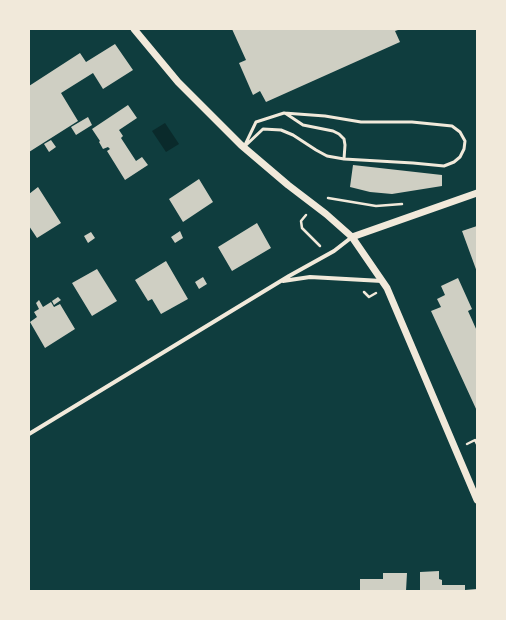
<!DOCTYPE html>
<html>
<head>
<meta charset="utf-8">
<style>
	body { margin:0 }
	#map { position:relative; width:506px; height:620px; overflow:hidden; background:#0f3d3e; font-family:Overpass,sans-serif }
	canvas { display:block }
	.frame { position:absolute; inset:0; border:30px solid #f1e9da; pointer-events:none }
</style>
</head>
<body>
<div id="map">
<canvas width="506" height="620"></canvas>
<div class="frame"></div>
</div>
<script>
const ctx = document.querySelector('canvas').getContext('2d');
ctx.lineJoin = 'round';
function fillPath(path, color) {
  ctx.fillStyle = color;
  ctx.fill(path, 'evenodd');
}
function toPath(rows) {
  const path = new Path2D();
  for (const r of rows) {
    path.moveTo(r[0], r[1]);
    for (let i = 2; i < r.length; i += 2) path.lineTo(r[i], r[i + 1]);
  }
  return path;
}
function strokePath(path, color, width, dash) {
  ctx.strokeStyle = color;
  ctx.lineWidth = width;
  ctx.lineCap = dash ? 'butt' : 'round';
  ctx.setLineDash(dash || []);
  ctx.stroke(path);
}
fillPath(toPath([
	[165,123,179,144,166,152,152,131]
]), '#0a2a2b');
fillPath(toPath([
	[232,29,401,29,395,31,400,42,266,102,260,91,253,95,239,63,246,60],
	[115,44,133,70,103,89,93,73,61,93,78,121,29,152,29,86,80,53,86,62],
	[128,105,137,118,119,130,123,136,121,138,136,161,142,157,148,165,125,180,107,151,110,149,108,147,103,149,99,142,100,141,92,129],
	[88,117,92,125,76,135,71,127],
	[51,140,56,147,49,152,44,144],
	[353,165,442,175,442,186,392,194,370,192,350,187],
	[199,179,213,202,183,222,169,199],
	[38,187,61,223,37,238,29,226,29,194],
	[257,223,271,248,232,271,218,247],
	[477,226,477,272,462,231],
	[180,231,183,238,175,243,171,237],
	[91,232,95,238,88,243,84,236],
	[166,261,188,299,161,314,152,299,148,301,135,280],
	[97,269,117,301,92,316,72,283],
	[203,277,207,284,199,289,195,282],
	[458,278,472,309,468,311,477,331,477,411,431,311,441,307,437,299,445,295,441,286],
	[58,297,61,300,54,305,52,301],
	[39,300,43,307,51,302,54,307,60,304,75,329,45,348,30,322,37,317,34,312,39,309,36,303],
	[439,571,439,579,442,580,442,585,465,585,465,590,476,589,476,591,420,591,420,572],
	[383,573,407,573,406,591,360,591,360,579,383,579]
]), '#cfcfc3');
strokePath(toPath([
	[328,198,376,206,402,204],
	[306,215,301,221,302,228,320,246],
	[364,292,369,297,376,293],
	[467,444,475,440,477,444]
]), '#f1e9da', 2.5);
strokePath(toPath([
	[284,113,325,116,361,122,412,122,452,126,460,132,465,141,464,149,460,157,454,162,444,166,413,163,344,159,327,156,316,150,293,135,281,130,263,129,244,147,256,122,284,113],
	[285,113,303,125,333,131,339,134,344,139,345,145,344,159]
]), '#f1e9da', 3);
strokePath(toPath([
	[283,281,310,277,382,281],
	[29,434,289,276,334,251,352,237]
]), '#f1e9da', 4);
strokePath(toPath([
	[134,29,178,82,241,145,288,185,326,214,352,237,387,288,477,500],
	[352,237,477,193]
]), '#f1e9da', 7);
</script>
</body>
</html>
